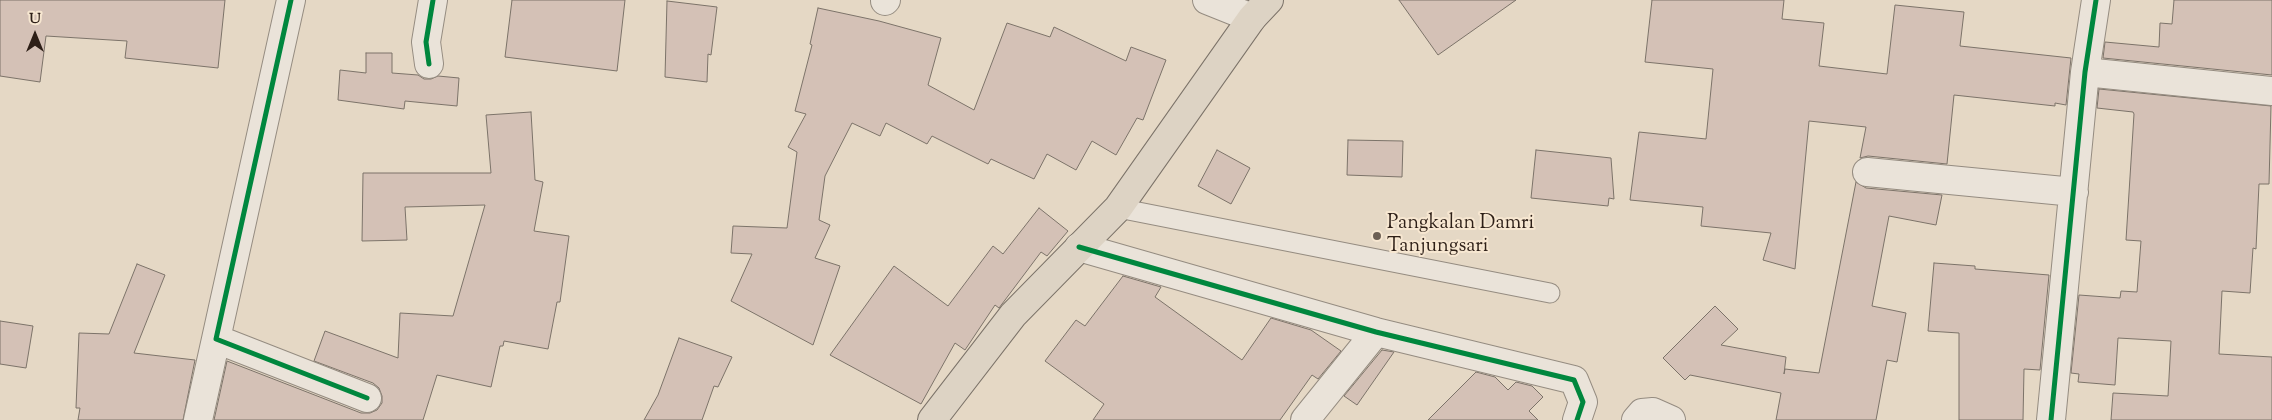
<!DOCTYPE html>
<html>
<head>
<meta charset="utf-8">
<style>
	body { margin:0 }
	#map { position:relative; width:2272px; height:420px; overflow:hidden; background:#e5d8c5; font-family:"Sorts Mill Goudy",serif }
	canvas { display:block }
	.north { position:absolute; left:10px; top:10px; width:50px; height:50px; -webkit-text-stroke:4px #f7e7d1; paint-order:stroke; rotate:0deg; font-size:14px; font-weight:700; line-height:20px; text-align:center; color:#2d1f17 }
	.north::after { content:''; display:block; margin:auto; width:18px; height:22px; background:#2d1f17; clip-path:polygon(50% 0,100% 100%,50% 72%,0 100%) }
</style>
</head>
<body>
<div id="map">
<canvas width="2272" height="420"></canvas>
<div class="north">U</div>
</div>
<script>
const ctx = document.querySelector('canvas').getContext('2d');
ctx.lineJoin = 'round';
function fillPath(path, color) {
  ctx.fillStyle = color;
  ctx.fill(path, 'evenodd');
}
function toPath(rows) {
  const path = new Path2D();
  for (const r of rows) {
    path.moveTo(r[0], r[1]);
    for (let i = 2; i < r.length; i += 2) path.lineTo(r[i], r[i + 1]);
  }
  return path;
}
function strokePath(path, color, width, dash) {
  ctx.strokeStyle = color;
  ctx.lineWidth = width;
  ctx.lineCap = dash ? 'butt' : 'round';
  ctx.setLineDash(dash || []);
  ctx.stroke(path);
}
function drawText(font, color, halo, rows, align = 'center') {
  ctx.font = font + ' "Sorts Mill Goudy",serif';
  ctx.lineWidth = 4;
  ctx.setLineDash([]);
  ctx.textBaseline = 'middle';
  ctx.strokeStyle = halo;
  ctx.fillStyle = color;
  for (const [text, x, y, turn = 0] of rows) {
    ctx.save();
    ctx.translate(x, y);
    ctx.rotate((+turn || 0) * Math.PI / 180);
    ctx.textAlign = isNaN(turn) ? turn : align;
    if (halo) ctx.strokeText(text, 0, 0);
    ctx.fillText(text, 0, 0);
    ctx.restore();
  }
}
const building = toPath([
	[0,0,225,0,218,68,125,58,127,41,46,36,40,82,0,76,0,0],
	[512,0,625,0,617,71,505,57,512,0],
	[1399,0,1516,0,1438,55,1399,0],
	[1652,0,1784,0,1782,19,1824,23,1819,66,1887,74,1895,5,1964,12,1960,46,2071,58,2066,105,2055,103,2055,106,1954,95,1947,164,1868,156,1860,158,1866,127,1809,121,1795,269,1763,260,1771,233,1701,226,1703,207,1630,200,1639,132,1706,139,1713,69,1645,62,1652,0],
	[2174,0,2272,0,2272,75,2103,58,2105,42,2159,47,2160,23,2172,24,2174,0],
	[667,1,717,7,711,55,708,54,707,82,665,77,667,1],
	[818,8,879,21,941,38,928,85,974,110,1007,23,1050,37,1054,27,1126,61,1131,47,1166,60,1143,120,1137,118,1116,155,1092,141,1076,170,1047,154,1034,179,991,159,988,164,932,136,927,144,886,123,880,136,852,123,825,176,819,220,830,225,815,258,840,266,813,345,731,301,752,254,731,253,733,226,787,228,797,152,788,147,806,114,795,111,812,45,810,44,818,8],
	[366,53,392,53,392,73,418,75,424,79,431,79,438,76,459,78,457,106,405,101,404,109,338,100,340,70,366,73,366,53],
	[2099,89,2271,106,2269,184,2259,184,2256,249,2253,248,2250,293,2222,291,2219,354,2272,357,2272,420,2111,420,2113,393,2168,396,2171,341,2118,338,2115,385,2078,382,2079,374,2071,373,2079,295,2120,298,2121,291,2137,292,2141,241,2126,240,2134,114,2133,112,2097,108,2099,89],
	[531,112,535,180,543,182,534,231,569,236,560,302,557,302,548,349,504,341,503,346,500,346,491,387,437,375,423,420,214,420,227,361,361,413,370,413,377,410,382,403,382,396,379,388,373,383,314,361,325,331,398,358,400,313,453,316,485,205,405,207,407,240,362,241,363,173,491,173,486,115,531,112],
	[1348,140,1403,141,1402,177,1347,175,1348,140],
	[1217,150,1250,168,1231,204,1198,186,1217,150],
	[1536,150,1611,158,1614,199,1609,198,1608,206,1531,198,1536,150],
	[1856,182,1866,188,1942,195,1936,225,1889,216,1872,306,1906,313,1897,362,1887,360,1876,420,1776,420,1781,393,1690,375,1685,380,1663,358,1715,306,1738,329,1721,345,1786,357,1784,374,1785,369,1819,373,1856,182],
	[1039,208,1068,231,1047,256,1041,252,999,308,995,305,965,350,955,343,921,404,830,355,894,266,948,306,993,246,1003,254,1039,208],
	[1934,263,1975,266,1975,269,2049,275,2040,370,2024,369,2023,420,1959,420,1959,333,1928,331,1934,263],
	[137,264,165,275,134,353,195,360,183,420,78,420,80,408,76,408,79,333,109,334,137,264],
	[1123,276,1161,287,1155,297,1242,360,1271,318,1311,330,1341,351,1318,379,1312,375,1280,420,1093,420,1104,404,1045,361,1076,320,1085,326,1123,276],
	[0,321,33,326,26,368,0,364,0,321],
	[679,338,732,357,718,387,714,386,702,420,644,420,658,395,679,338],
	[1382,350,1394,352,1357,405,1344,396,1382,350],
	[1476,372,1495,377,1508,390,1516,382,1532,386,1543,397,1529,411,1538,420,1428,420,1476,372]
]);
fillPath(building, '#d4c1b6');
strokePath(building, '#7c7369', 1);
const service = toPath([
	[1118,208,1550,293]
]);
const minor = toPath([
	[291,0,216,339,367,398],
	[1207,0,1252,18],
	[885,1,886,0],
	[429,64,426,42,433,0],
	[2085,72,2272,91],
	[1867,172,2074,192],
	[1079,247,1376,332,1574,380,1583,402,1577,420],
	[198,420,216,339],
	[1305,420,1376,332],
	[1636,420,1642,413,1653,412,1671,420],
	[2051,420,2085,72,2096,0]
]);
const trunk = toPath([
	[932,420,1013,315,1118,208,1252,18,1269,0]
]);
strokePath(service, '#958c81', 21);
strokePath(minor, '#958c81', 30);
strokePath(trunk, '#7c7369', 30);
strokePath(service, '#eae3d9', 19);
strokePath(minor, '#eae3d9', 28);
strokePath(trunk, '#ddd3c4', 28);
strokePath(toPath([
	[291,0,216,339,367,398],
	[429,64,426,42,433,0],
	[1079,247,1376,332,1574,380,1583,402,1577,420],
	[2051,420,2085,72,2096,0]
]), '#00873e', 5);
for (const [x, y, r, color] of [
	[1377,236,5,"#6d6054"]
]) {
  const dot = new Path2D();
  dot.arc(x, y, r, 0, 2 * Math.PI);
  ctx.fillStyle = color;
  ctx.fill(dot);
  strokePath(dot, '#f7e7d1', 2);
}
drawText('20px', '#2d1f17', '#f7e7d1', [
	["Pangkalan Damri",1387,225],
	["Tanjungsari",1387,248]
], 'left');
</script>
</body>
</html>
